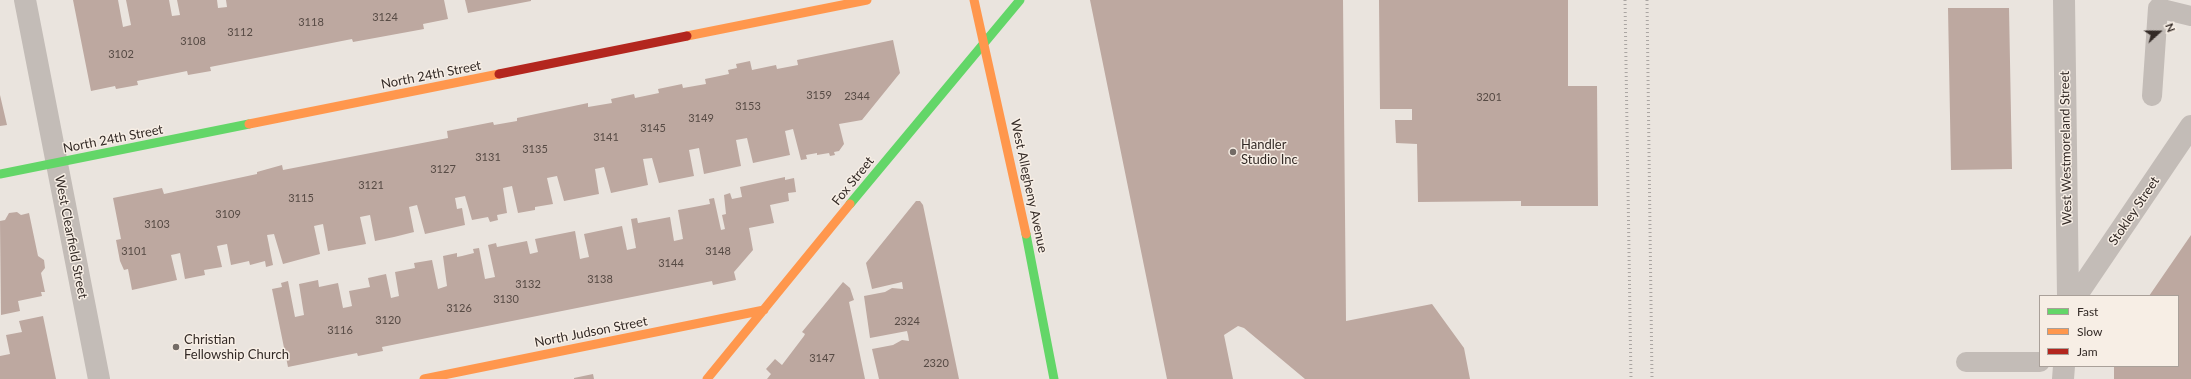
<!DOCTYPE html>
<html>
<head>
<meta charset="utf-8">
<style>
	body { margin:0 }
	#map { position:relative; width:2191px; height:379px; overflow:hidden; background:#eae4de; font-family:Lato,sans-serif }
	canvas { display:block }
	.legend { position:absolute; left:2039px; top:295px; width:140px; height:72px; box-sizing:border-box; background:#f7eee5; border:1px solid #a9a099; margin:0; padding:5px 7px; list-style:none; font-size:12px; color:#332a26 }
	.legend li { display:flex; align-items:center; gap:8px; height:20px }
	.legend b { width:20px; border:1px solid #a9a099 }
	.north { position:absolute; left:2139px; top:12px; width:40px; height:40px; -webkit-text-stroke:3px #f7eee5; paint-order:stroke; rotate:69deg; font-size:11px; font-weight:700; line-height:16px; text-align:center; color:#332a26 }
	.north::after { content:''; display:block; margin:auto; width:14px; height:18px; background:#332a26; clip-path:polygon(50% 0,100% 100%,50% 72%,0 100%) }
</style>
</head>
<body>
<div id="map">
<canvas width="2191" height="379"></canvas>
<ul class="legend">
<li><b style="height:5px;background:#63d668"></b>Fast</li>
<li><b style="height:5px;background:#ff974d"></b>Slow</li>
<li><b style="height:5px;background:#b3261e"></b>Jam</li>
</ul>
<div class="north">N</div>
</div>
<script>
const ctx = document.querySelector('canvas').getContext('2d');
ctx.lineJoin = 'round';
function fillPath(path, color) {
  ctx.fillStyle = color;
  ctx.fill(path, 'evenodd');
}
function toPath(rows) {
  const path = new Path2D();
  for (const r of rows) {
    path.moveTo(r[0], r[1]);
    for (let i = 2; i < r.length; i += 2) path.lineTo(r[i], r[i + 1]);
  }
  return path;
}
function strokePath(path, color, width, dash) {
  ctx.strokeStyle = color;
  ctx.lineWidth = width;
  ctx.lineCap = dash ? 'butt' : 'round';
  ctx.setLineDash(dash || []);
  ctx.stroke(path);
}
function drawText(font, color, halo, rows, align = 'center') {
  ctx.font = font + ' Lato,sans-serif';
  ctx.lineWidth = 3;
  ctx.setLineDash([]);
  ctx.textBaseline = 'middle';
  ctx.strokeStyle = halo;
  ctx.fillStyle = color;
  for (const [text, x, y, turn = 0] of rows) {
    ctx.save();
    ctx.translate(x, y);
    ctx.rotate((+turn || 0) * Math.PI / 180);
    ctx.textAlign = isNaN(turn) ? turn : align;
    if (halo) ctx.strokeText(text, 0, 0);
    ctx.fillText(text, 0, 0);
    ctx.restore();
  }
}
fillPath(toPath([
	[73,0,118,0,123,27,131,25,126,0,169,0,172,16,180,15,177,0,217,0,218,8,227,7,226,0,444,0,448,19,423,24,424,29,353,42,352,39,210,67,211,71,188,75,187,71,137,81,138,85,116,89,115,86,91,91],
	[465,0,531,0,531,1,468,13],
	[1090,0,1343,0,1346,321,1432,304,1464,348,1470,379,1305,379,1244,328,1238,326,1224,335,1233,379,1167,379],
	[1379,0,1568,0,1568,86,1597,86,1598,206,1521,206,1521,201,1418,202,1417,144,1396,143,1395,120,1412,120,1412,109,1380,109],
	[1948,8,2009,8,2012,169,1951,170],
	[893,40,900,73,862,120,839,124,844,144,839,151,834,152,835,155,830,156,829,153,817,155,817,153,806,155,807,159,801,160,793,129,785,131,790,155,753,163,747,138,736,140,741,166,704,174,699,148,689,150,694,176,659,183,652,158,643,159,648,185,611,193,604,167,600,168,595,169,599,194,564,201,557,176,547,178,553,204,535,207,535,210,518,213,512,186,503,188,507,213,497,215,498,220,490,222,488,217,472,220,465,196,455,198,457,209,462,208,465,225,425,234,417,205,409,207,414,232,394,237,375,241,370,215,360,217,366,244,328,251,323,224,314,226,320,254,283,264,274,234,267,235,273,265,266,267,265,261,250,265,249,261,231,265,227,244,217,246,222,267,204,270,205,275,185,279,180,253,176,254,171,255,177,280,132,290,128,269,124,270,120,261,116,240,121,239,113,198,162,188,164,194,257,174,257,172,282,165,283,170,448,138,447,131,493,122,494,125,517,121,517,118,588,103,588,107,612,103,611,99,634,94,635,98,659,93,658,89,682,84,683,88,706,84,705,79,729,74,728,70,737,68,736,64,750,61,752,70,776,65,777,69,798,65,797,60],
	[0,95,7,125,0,126],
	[785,177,785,180,794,178,796,192,788,193,789,201,770,205,774,223,749,228,753,250,734,272,736,280,713,285,712,281,382,347,383,351,358,356,357,353,288,367,272,289,282,287,281,283,288,281,295,317,304,315,299,284,318,280,319,287,338,283,343,308,348,307,352,306,349,291,370,287,368,278,386,274,391,298,399,296,395,272,415,268,414,263,432,260,438,289,447,286,443,256,457,253,457,257,462,256,474,253,473,249,479,248,485,279,495,277,488,245,496,243,497,247,527,241,530,254,538,252,535,239,575,231,580,259,584,258,589,257,584,234,622,226,627,250,636,248,631,219,637,218,638,223,670,217,674,241,683,239,678,210,710,204,709,199,714,198,721,230,725,229,722,215,726,214,724,195,730,193,732,199,742,197,740,187],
	[916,201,920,201,923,205,959,379,879,379,872,349,893,345,902,340,909,341,908,335,907,331,870,338,864,296,885,292,892,288,903,289,902,282,872,289,866,263],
	[17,212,21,215,29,213,38,256,44,260,45,268,41,273,45,292,41,292,42,296,18,301,20,311,1,315,0,221,5,220,9,213],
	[2191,235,2191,379,2114,379,2114,366,2178,366,2178,296,2149,296],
	[843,282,850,288,854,300,849,302,865,379,767,379,771,374,766,369,775,359,782,365,804,336,805,334,802,332],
	[43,316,56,379,0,379,0,356,10,354,6,335,22,332,19,321],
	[593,374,594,379,574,379,574,378]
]), '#bda8a0');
strokePath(toPath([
	[2152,96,2158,8,2191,16],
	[1966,362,2040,362]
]), '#c3bcb7', 20);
strokePath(toPath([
	[25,0,99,379],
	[2064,0,2068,296],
	[2076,296,2191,126],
	[2063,379,2064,366]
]), '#c3bcb7', 22);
strokePath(toPath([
	[0,174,249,124],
	[850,204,1020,0],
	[1026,234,1054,379]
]), '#63d668', 9);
strokePath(toPath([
	[974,0,1026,234],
	[687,36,867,0],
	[249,124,499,74],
	[424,379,764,310],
	[707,379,850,204]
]), '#ff974d', 9);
strokePath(toPath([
	[499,74,687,36]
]), '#b3261e', 9);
strokePath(toPath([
	[1625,0,1631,379],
	[1647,0,1652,379]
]), '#aaa5a2', 3, [1, 3]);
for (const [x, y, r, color] of [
	[1233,152,4,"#736b66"],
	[176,347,4,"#736b66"]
]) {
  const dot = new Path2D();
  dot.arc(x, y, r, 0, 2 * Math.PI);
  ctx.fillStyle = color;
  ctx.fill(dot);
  strokePath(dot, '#f7eee5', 1.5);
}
drawText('11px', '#564a44', null, [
	["3124",385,17],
	["3118",311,22],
	["3112",240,32],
	["3108",193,41],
	["3102",121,54],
	["3159",819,95],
	["2344",857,96],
	["3201",1489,97],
	["3153",748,106],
	["3149",701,118],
	["3145",653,128],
	["3141",606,137],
	["3135",535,149],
	["3131",488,157],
	["3127",443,169],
	["3121",371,185],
	["3115",301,198],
	["3109",228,214],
	["3103",157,224],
	["3101",134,251],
	["3148",718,251],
	["3144",671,263],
	["3138",600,279],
	["3132",528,284],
	["3130",506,299],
	["3126",459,308],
	["3120",388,320],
	["2324",907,321],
	["3116",340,330],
	["3147",822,358],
	["2320",936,363]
]);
drawText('13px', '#332a26', '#f7eee5', [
	["North 24th Street",431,75,-11],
	["North 24th Street",113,139,-11],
	["West Westmoreland Street",2066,148,-91],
	["Fox Street",853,181,-51],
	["West Allegheny Avenue",1029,186,78],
	["Stokley Street",2134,211,-56],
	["West Clearfield Street",71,237,79],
	["North Judson Street",591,332,-11]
]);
drawText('13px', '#332a26', '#f7eee5', [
	["Handler",1241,145],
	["Studio Inc",1241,160],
	["Christian",184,340],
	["Fellowship Church",184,355]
], 'left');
</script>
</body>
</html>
